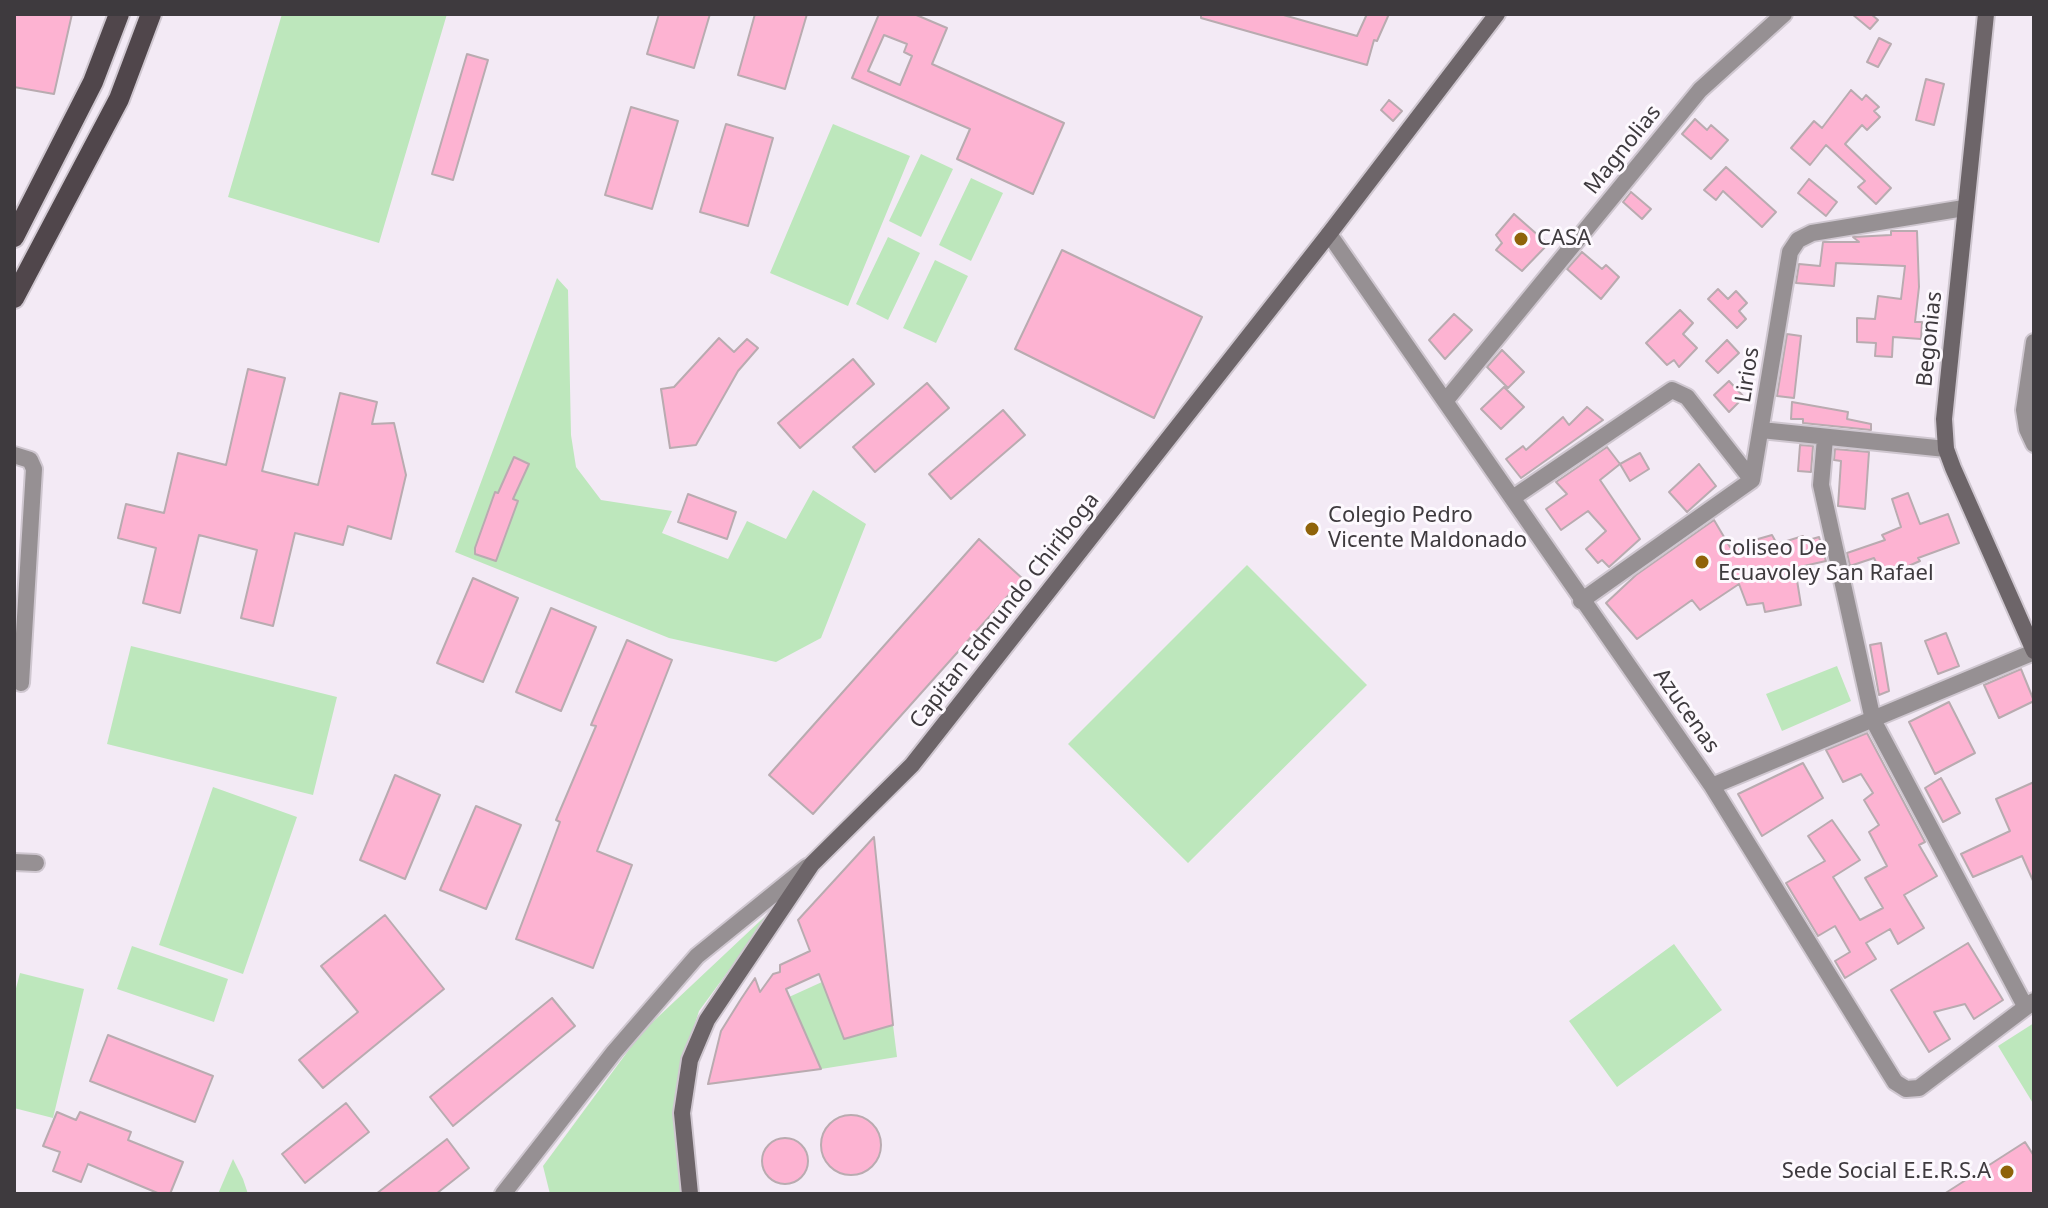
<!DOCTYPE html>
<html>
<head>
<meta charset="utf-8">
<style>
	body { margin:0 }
	#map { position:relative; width:2048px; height:1208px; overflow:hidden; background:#f3eaf5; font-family:"Noto Sans",sans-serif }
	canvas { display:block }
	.frame { position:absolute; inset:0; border:16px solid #3e3a3e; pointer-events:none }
</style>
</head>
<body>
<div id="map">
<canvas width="2048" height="1208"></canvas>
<div class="frame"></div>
</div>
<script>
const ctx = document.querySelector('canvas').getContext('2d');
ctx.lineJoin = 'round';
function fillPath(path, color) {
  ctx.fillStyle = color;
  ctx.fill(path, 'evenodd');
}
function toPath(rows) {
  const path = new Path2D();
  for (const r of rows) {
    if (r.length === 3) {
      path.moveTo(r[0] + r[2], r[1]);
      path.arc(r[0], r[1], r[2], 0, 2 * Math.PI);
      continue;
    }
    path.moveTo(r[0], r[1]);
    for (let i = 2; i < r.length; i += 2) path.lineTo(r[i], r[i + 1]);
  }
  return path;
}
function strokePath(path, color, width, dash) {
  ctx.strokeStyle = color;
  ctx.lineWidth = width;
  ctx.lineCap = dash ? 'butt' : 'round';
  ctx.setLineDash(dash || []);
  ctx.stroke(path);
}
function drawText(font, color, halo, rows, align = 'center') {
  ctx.font = font + ' "Noto Sans",sans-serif';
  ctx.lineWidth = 6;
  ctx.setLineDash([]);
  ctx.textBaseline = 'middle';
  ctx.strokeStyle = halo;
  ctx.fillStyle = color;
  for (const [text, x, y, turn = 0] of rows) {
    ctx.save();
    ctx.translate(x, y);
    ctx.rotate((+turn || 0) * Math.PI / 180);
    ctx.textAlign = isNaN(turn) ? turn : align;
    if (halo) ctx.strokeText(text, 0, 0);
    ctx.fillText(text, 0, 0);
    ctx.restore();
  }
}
fillPath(toPath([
	[282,14,447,14,379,243,228,197],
	[833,124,910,156,848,306,770,273],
	[921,154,953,169,921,237,889,221],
	[971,178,1003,193,971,261,939,245],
	[888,237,920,253,888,320,856,304],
	[935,260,968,276,936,343,903,328],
	[557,278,568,290,571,435,576,467,601,500,672,511,662,533,728,559,747,521,786,539,813,490,866,524,821,638,776,662,669,638,455,552],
	[1247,565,1367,685,1188,863,1068,744],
	[131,646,337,697,313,795,107,744],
	[1837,666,1851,701,1782,731,1766,694],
	[213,787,297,817,243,974,159,945],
	[776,906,699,1011,684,1058,685,1194,550,1194,543,1166,642,1032],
	[1674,944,1722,1010,1617,1087,1569,1021],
	[132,946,228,979,214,1022,117,989],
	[20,973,84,989,53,1118,14,1108,14,996],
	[822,982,845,1038,893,1025,897,1057,821,1069,789,997],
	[2034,1023,2034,1105,1998,1046],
	[233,1159,243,1179,248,1194,218,1194]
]), '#bde7bc');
const building = toPath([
	[14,14,72,14,54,94,14,87,14,14],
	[659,14,710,14,694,68,647,54,659,14],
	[755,14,807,14,785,89,738,75,755,14],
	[879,14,914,14,947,28,932,64,1064,123,1033,194,957,159,970,129,852,78,879,14],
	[884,35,907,44,904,52,912,56,900,85,868,71,884,35],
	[1201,14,1280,14,1357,36,1367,14,1389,14,1377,41,1374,40,1367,65,1201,18,1201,14],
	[1852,14,1871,14,1878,20,1870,29,1852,14],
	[1879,38,1891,44,1878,67,1867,62,1879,38],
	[467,54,488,60,453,180,432,174,467,54],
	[1926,79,1944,84,1934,125,1916,120,1926,79],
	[1851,90,1862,100,1866,95,1879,107,1874,111,1880,117,1867,130,1862,125,1845,144,1891,188,1876,204,1858,187,1865,181,1826,145,1810,165,1791,148,1814,121,1822,128,1851,90],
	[1389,100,1402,111,1393,121,1381,110,1389,100],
	[631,107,678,121,652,209,605,195,631,107],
	[1695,119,1707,130,1711,125,1728,140,1711,159,1682,134,1695,119],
	[726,124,773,138,748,226,700,212,726,124],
	[1726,167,1776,212,1762,227,1723,191,1716,200,1704,190,1726,167],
	[1809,179,1837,202,1826,216,1798,193,1809,179],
	[1631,192,1651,209,1642,219,1623,202,1631,192],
	[1514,214,1548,244,1522,271,1496,250,1502,243,1496,235,1514,214],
	[1891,231,1917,231,1919,287,1915,322,1922,322,1921,339,1893,337,1892,357,1875,356,1876,343,1857,342,1857,318,1875,319,1878,296,1901,299,1905,266,1836,263,1834,286,1796,283,1799,264,1820,266,1823,242,1859,242,1853,237,1891,235,1891,231],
	[1062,250,1202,317,1154,418,1015,349,1062,250],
	[1582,252,1602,269,1606,265,1619,277,1601,299,1567,269,1582,252],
	[1718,289,1728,299,1736,291,1747,303,1739,311,1746,319,1737,328,1708,299,1718,289],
	[1680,310,1693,323,1683,334,1697,348,1679,367,1674,360,1667,365,1646,343,1680,310],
	[1454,314,1472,330,1445,359,1429,340,1454,314],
	[1787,334,1801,336,1794,398,1777,396,1787,334],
	[719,338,734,352,747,339,758,348,738,371,696,445,670,448,661,389,674,387,719,338],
	[1727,340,1739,353,1718,373,1706,361,1727,340],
	[1502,350,1524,372,1508,388,1487,367,1502,350],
	[853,359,874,384,800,448,778,423,853,359],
	[248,369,285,378,262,471,318,485,340,393,377,402,372,424,394,423,406,475,391,539,348,526,343,545,295,533,273,626,241,618,257,550,199,535,180,613,143,603,156,548,118,538,126,504,164,513,178,453,226,465,248,369],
	[1729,381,1744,397,1729,412,1714,395,1729,381],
	[927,383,949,408,875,472,853,447,927,383],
	[1504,387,1524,407,1501,429,1481,409,1504,387],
	[1792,402,1848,412,1847,419,1871,424,1871,430,1803,423,1803,419,1791,419,1792,402],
	[1587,407,1603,420,1521,478,1506,459,1523,446,1526,450,1563,417,1569,425,1587,407],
	[1003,410,1025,435,951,499,929,474,1003,410],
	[1800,445,1813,446,1811,472,1798,471,1800,445],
	[1607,447,1620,464,1600,480,1640,539,1609,567,1602,560,1598,563,1586,549,1606,531,1588,511,1561,530,1546,509,1567,494,1556,482,1607,447],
	[1835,449,1869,452,1865,509,1838,506,1841,461,1834,460,1835,449],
	[1640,453,1649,469,1630,481,1620,464,1640,453],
	[514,457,529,464,513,499,518,501,496,561,475,554,475,548,495,492,498,493,514,457],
	[1699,464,1716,486,1687,512,1669,492,1699,464],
	[1908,493,1920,524,1948,514,1959,543,1918,558,1920,561,1883,577,1874,558,1850,566,1847,553,1885,540,1882,535,1901,527,1892,499,1908,493],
	[688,494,736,512,727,539,678,522,688,494],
	[1714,520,1730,547,1772,535,1777,544,1803,536,1805,541,1819,537,1826,561,1795,568,1801,605,1765,612,1763,603,1747,605,1739,584,1700,610,1692,600,1637,639,1606,603,1636,575,1714,520],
	[979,539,1023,579,813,814,769,775,979,539],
	[473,578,518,598,483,682,437,663,473,578],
	[551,608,596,627,561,711,516,692,551,608],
	[1946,633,1959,666,1938,674,1925,641,1946,633],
	[627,640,672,660,597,851,632,865,593,968,516,939,560,822,556,820,596,726,591,725,627,640],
	[1881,643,1889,691,1879,695,1870,645,1881,643],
	[2021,669,2034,701,1999,718,1984,685,2021,669],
	[1949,702,1975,753,1935,774,1909,722,1949,702],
	[1867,733,1925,842,1919,845,1937,876,1904,895,1924,928,1898,944,1890,929,1866,943,1876,959,1845,978,1835,961,1850,952,1835,926,1818,936,1786,883,1825,861,1808,836,1832,820,1860,860,1833,877,1860,920,1883,908,1865,878,1887,866,1869,832,1879,825,1864,800,1873,793,1861,774,1843,782,1826,750,1867,733],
	[1803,763,1823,798,1762,836,1738,794,1803,763],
	[395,775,440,795,405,879,360,860,395,775],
	[1941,778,1960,813,1943,822,1925,788,1941,778],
	[2034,782,2034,883,2022,856,1973,877,1961,854,2010,831,1996,799,2034,782],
	[476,806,521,825,486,909,440,890,476,806],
	[874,837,893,1025,844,1039,819,974,786,989,821,1069,708,1084,721,1031,741,999,755,978,760,992,773,974,780,972,780,965,810,951,798,920,874,837],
	[385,915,444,989,323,1088,299,1060,358,1012,321,966,385,915],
	[1968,943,2003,1000,1974,1019,1965,1004,1934,1012,1950,1039,1929,1052,1891,990,1968,943],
	[552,998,575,1026,453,1126,430,1097,552,998],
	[108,1035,213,1076,195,1122,90,1081,108,1035],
	[346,1103,369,1132,305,1183,282,1154,346,1103],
	[57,1112,76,1120,80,1112,131,1132,128,1140,183,1162,170,1194,160,1194,88,1164,81,1182,53,1171,60,1152,43,1146,57,1112],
	[851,1145,30],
	[785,1161,23],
	[447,1139,469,1168,436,1194,376,1194,447,1139],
	[2025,1142,2034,1156,2034,1194,1944,1194,2025,1142]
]);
fillPath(building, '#fdb3d2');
strokePath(building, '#b9abb0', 2);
const street = toPath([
	[1329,234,1712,786,1895,1082,1906,1089,1919,1088,2034,1001],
	[2034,342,2024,410,2027,429,2034,444],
	[1447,399,1700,90,1784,14],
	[1761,430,1946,449],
	[1825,438,1821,485,1873,720,2025,1006],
	[14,455,30,460,34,469,21,683],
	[1514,497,1672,390,1687,397,1752,480],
	[1581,601,1752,480,1790,252,1798,240,1812,233,1964,208],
	[1712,786,2034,652],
	[14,862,36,863],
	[503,1194,614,1052,697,956,807,867]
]);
const secondary = toPath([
	[1986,14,1944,419,1946,449,1953,468,2034,651],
	[690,1194,682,1113,690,1060,707,1020,812,864,912,765,1329,234,1497,14]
]);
const primary = toPath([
	[14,237,93,82,119,14],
	[14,298,119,99,151,14]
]);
strokePath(street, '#cfc7d0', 20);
strokePath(secondary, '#cfc7d0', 20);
strokePath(primary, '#cfc7d0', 24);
strokePath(street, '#969093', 16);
strokePath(secondary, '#6d6569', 16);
strokePath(primary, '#50464b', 20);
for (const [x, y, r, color] of [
	[1521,239,8,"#8f630a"],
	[1312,529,8,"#8f630a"],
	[1702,562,8,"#8f630a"],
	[2007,1172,8,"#8f630a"]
]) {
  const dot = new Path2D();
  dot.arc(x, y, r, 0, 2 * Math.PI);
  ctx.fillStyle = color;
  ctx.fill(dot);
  strokePath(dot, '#fdf9fe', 3);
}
drawText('22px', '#3e3a3e', '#fdf9fe', [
	["Magnolias",1623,150,-51],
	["Begonias",1930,339,-84],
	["Lirios",1748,375,-81],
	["Capitan Edmundo Chiriboga",1005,611,-52],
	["Azucenas",1686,711,55]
]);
drawText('22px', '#3e3a3e', '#fdf9fe', [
	["CASA",1537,239],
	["Colegio Pedro",1328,516],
	["Vicente Maldonado",1328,541],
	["Coliseo De",1718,549],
	["Ecuavoley San Rafael",1718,574],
	["Sede Social E.E.R.S.A",1991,1172,"right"]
], 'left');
</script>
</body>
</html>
